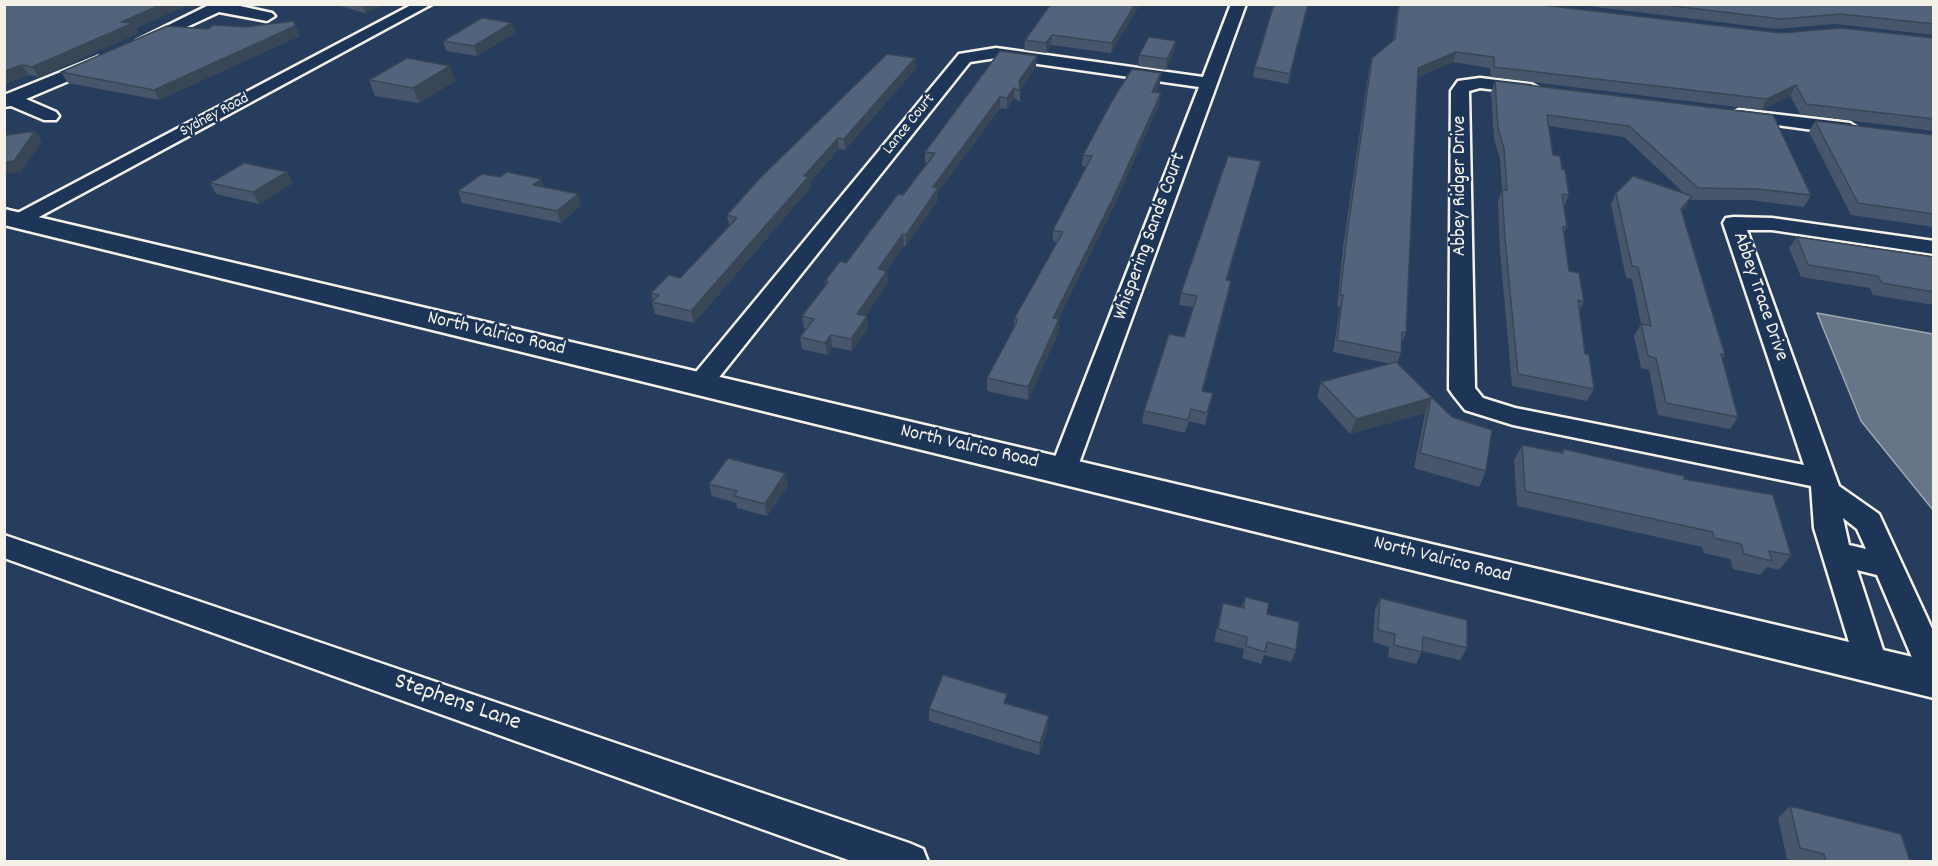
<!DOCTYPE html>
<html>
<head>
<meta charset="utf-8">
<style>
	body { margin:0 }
	#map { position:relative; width:1938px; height:866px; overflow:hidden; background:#263d5d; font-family:Dekko,sans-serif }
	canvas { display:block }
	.frame { position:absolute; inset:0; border:6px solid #f4f1e8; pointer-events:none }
</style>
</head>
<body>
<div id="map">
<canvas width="1938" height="866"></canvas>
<div class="frame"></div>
</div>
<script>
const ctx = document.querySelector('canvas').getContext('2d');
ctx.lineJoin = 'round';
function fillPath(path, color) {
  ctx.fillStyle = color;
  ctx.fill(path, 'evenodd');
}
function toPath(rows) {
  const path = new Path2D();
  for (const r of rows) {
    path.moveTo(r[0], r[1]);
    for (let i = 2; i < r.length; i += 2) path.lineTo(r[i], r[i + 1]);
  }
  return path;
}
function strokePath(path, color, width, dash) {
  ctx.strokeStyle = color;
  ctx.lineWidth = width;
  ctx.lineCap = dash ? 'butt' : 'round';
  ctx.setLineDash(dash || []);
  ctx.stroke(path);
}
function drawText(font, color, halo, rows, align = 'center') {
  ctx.font = font + ' Dekko,sans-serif';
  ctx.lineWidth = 5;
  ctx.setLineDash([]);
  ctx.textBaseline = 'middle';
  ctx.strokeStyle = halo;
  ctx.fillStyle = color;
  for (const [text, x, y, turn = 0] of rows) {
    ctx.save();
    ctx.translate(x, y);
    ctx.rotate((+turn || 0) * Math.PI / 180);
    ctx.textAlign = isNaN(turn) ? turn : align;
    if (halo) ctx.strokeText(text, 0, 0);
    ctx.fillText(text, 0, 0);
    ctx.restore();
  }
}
const water = toPath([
	[1817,313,1933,334,1933,510,1861,421,1817,313]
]);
fillPath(water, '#677588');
strokePath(water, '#9fa7ae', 1.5);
const minor = toPath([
	[211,4,231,4,272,13,275,16,267,21,219,12,150,44,138,44,136,41,211,4],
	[413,4,432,4,26,224,12,224,8,220,12,216,413,4],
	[1231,4,1246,4,1074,477,1064,480,1054,477,1050,470,1199,87,996,58,970,62,709,390,700,392,691,390,687,384,691,378,959,54,996,48,1203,77,1231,4],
	[98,57,106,62,104,66,26,99,56,112,59,116,56,120,44,120,11,106,4,107,4,95,98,57],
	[1480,78,1531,84,1540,89,1531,94,1480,88,1469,91,1475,388,1483,398,1515,408,1804,465,1723,223,1726,218,1734,217,1772,218,1934,241,1934,254,1772,230,1747,230,1839,486,1879,514,1934,633,1934,685,1922,681,1877,575,1857,570,1888,665,1883,675,1871,679,1859,675,1814,528,1811,486,1513,425,1465,410,1453,395,1449,389,1451,91,1458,81,1480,78],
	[1843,518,1857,529,1866,549,1849,545,1843,518],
	[1739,110,1850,123,1859,129,1850,135,1733,119,1730,115,1739,110],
	[4,535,909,843,923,849,928,862,854,862,4,558,4,535]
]);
const tertiary = toPath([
	[4,209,1934,662,1934,698,4,225,4,209]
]);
strokePath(minor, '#f4f1e8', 5);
strokePath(tertiary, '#f4f1e8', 5);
fillPath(minor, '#1d3557');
fillPath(tertiary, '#1d3557');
fillPath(toPath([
	[190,4,136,28,139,33,39,77,29,75,4,84,4,5],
	[333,4,379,4,380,6,365,13],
	[1140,4,1111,53,1051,45,1046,53,1024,50,1025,40],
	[1308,4,1288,84,1253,77,1255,67],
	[1398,4,1533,4,1781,33,1934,38,1934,131,1800,114,1790,96,1761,110,1491,77,1490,68,1453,62,1418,77,1406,333,1401,345,1401,353,1397,363,1452,417,1486,471,1479,487,1414,468,1425,413,1350,434,1317,397,1321,382,1391,364,1333,352,1340,307,1337,306,1343,247,1369,69,1372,58,1393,41],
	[1571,4,1934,4,1934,35,1835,24,1776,29],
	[294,21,300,36,159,100,68,83,61,72,246,27],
	[512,23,515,33,477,56,446,51,443,41],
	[1174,51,1166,70,1138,66,1139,55],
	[915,58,916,68,845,150,839,149,810,182,810,188,694,323,655,314,652,302,653,301,651,293,680,278,729,226,727,215],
	[450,66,455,81,419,103,375,96,369,80],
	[1036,66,1020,90,1020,102,1014,98,1007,109,1000,108,938,192,938,200,906,246,904,246,886,271,887,271,888,283,865,316,868,328,852,351,832,347,827,355,802,349,800,337,806,329,804,328,802,316,825,286,825,281,846,263,903,195,927,163,925,163,925,152],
	[1495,81,1773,115,1811,195,1804,207,1750,200,1692,200,1690,199,1686,207,1682,212,1725,355,1722,359,1738,417,1730,429,1658,415,1649,370,1641,368,1634,336,1641,324,1632,279,1626,278,1611,204,1616,193,1684,193,1624,137,1549,126,1553,155,1562,169,1569,195,1564,206,1567,227,1564,233,1569,271,1584,302,1579,311,1585,354,1594,389,1587,401,1512,386,1500,251,1498,201,1502,190,1500,159,1494,139,1491,92],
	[1160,84,1155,93,1161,93,1159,104,1114,206,1058,319,1059,319,1059,331,1028,400,987,391,987,378,1014,327,1014,319,1057,242,1053,241,1053,230,1087,167,1082,166,1083,155],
	[1815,121,1934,135,1934,227,1851,215,1809,132],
	[1258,172,1227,280,1231,281,1229,293,1203,391,1210,405,1205,425,1189,421,1185,433,1142,423,1144,411,1184,337,1193,307,1179,305,1181,293],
	[210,183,293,183,259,204,216,194],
	[544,187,578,194,581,205,561,223,462,203,458,191],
	[1797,237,1934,257,1934,305,1873,295,1870,288,1801,277,1789,248],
	[1522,445,1561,452,1563,449,1684,479,1791,555,1779,570,1767,567,1760,575,1733,569,1730,559,1704,553,1702,547,1517,506,1514,460],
	[785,473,788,486,767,516,737,508,736,503,712,496,709,484],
	[1245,597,1267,614,1296,650,1291,662,1264,655,1261,664,1242,658,1244,649,1214,641,1223,603,1242,607],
	[1380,598,1467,648,1460,660,1422,651,1416,664,1388,657,1389,647,1373,642,1375,610],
	[1007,704,1048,728,1039,755,929,721,929,709],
	[1790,806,1910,861,1796,861,1787,859,1778,818]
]), '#47566a');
fillPath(toPath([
	[163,4,190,4,136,28,139,33,39,77,32,67,121,22],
	[362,4,379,4,380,6,365,13],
	[1135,4,1140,4,1111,53,1112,43],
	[294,21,300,36,159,100,154,90],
	[512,23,515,33,477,56,474,46],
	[1052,35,1051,45,1046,53,1046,43],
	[1176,41,1174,51,1166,70,1167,59],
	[1456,52,1453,62,1415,78,1418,68],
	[1037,56,1036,66,1019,91,1019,81],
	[915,58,916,68,845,150,844,139],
	[22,65,29,75,4,84,4,71],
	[450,66,455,81,419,103,413,88],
	[1161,73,1160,84,1151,103,1152,92],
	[1796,85,1790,96,1761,110,1767,99],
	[1014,88,1014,98,1007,109,1007,98],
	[1161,93,1159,104,1114,206,1052,330,1053,318],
	[1000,97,1000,108,938,192,938,200,906,246,906,235,933,187],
	[35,131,42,142,21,172,4,174,4,162],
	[838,138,839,149,810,182,810,188,694,323,691,311,804,176],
	[1261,161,1258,172,1224,292,1226,280],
	[287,172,293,183,259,204,253,192],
	[541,179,545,190,533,185],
	[578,194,581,205,561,223,557,211],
	[1692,196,1686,207,1675,220,1681,209],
	[903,234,904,246,879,281,878,269],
	[887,271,888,283,858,326,857,314],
	[1231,281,1229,293,1200,403,1202,391],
	[867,316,868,328,852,351,851,339],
	[1059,319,1059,331,1028,400,1028,387],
	[831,335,832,347,827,355,825,343],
	[1431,398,1425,413,1350,434,1356,419],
	[785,473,788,486,767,516,765,504],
	[1049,716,1048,728,1039,755,1040,743]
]), '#394656');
const building = toPath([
	[163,4,121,22,133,23,32,67,22,65,4,71,4,5,163,4],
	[1051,4,1135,4,1112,43,1052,35,1046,43,1025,40,1051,4],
	[1274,4,1308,4,1290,74,1255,67,1274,4],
	[1399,4,1533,4,1781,33,1841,28,1934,38,1934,119,1806,104,1796,85,1767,99,1494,67,1494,57,1456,52,1418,68,1406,333,1402,332,1401,353,1337,340,1343,295,1340,295,1347,235,1372,58,1395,39,1399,4],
	[1657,4,1934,4,1934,24,1841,14,1781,19,1657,4],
	[482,18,512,23,474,46,443,41,482,18],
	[294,21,295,26,154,90,61,72,167,26,208,29,214,25,246,27,294,21],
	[1149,37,1176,41,1167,59,1139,55,1149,37],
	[1000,51,1037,56,1019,81,1020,91,1014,88,1007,98,1000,97,933,187,938,188,906,235,903,234,878,269,887,271,857,314,867,316,851,339,831,335,825,343,800,337,814,319,802,316,828,282,825,281,840,261,846,263,898,194,903,195,935,153,925,152,1000,51],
	[887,54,915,58,844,139,838,138,804,176,809,176,691,311,652,302,659,295,651,293,669,275,680,278,737,218,727,215,761,177,887,54],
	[407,58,450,66,413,88,369,80,407,58],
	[1132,69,1161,73,1152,92,1161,93,1115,194,1053,318,1059,319,1028,387,987,378,1016,324,1017,319,1014,319,1063,232,1053,230,1092,156,1083,155,1112,101,1132,69],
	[1495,81,1773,115,1811,195,1757,189,1698,188,1629,126,1547,115,1553,155,1560,156,1562,169,1565,170,1569,195,1562,194,1567,227,1563,227,1569,271,1579,273,1584,302,1578,300,1585,354,1589,354,1594,389,1518,374,1505,239,1502,190,1507,190,1504,148,1498,128,1495,81],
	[1815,121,1934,135,1934,214,1858,203,1815,121],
	[35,131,14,161,4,162,4,138,7,135,35,131],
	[1228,156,1261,161,1226,280,1231,281,1202,391,1213,393,1207,413,1191,409,1188,420,1144,411,1169,334,1184,337,1197,296,1181,293,1228,156],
	[244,163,287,172,253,192,210,183,244,163],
	[507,172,541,179,533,185,578,194,557,211,458,191,482,174,500,177,507,172],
	[1633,176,1692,196,1681,209,1725,355,1721,354,1738,417,1666,403,1656,358,1648,356,1641,324,1651,326,1638,267,1632,266,1616,193,1633,176],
	[1797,237,1934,257,1934,292,1882,283,1878,276,1808,265,1797,237],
	[1396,362,1452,417,1492,430,1486,471,1420,453,1431,398,1356,419,1321,382,1396,362],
	[1522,445,1563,453,1563,449,1684,476,1684,479,1773,495,1791,555,1769,551,1772,561,1744,554,1741,544,1714,538,1713,532,1525,491,1522,445],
	[728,458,785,473,765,504,734,496,737,491,709,484,728,458],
	[1245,597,1269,603,1267,614,1299,622,1296,650,1267,642,1265,652,1246,646,1247,637,1218,629,1223,603,1244,608,1245,597],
	[1380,598,1467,620,1467,648,1423,637,1422,652,1394,645,1395,634,1378,630,1380,598],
	[943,675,1007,694,1004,703,1049,716,1040,743,929,709,943,675],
	[1790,806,1901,834,1910,861,1826,861,1824,854,1800,848,1790,806]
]);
fillPath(building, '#52647b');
strokePath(building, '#394656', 1.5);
drawText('16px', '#f4f1e8', '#1d3557', [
	["Sydney Road",215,116,-28],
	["Lance Court",910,125,-51]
]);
drawText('20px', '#f4f1e8', '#1d3557', [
	["Abbey Ridger Drive",1461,186,-90],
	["Whispering Sands Court",1151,237,-70],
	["Abbey Trace Drive",1759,297,71],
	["North Valrico Road",496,335,13],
	["North Valrico Road",969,448,13],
	["North Valrico Road",1442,561,14]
]);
drawText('24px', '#f4f1e8', '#1d3557', [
	["Stephens Lane",457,704,19]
]);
</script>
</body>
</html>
